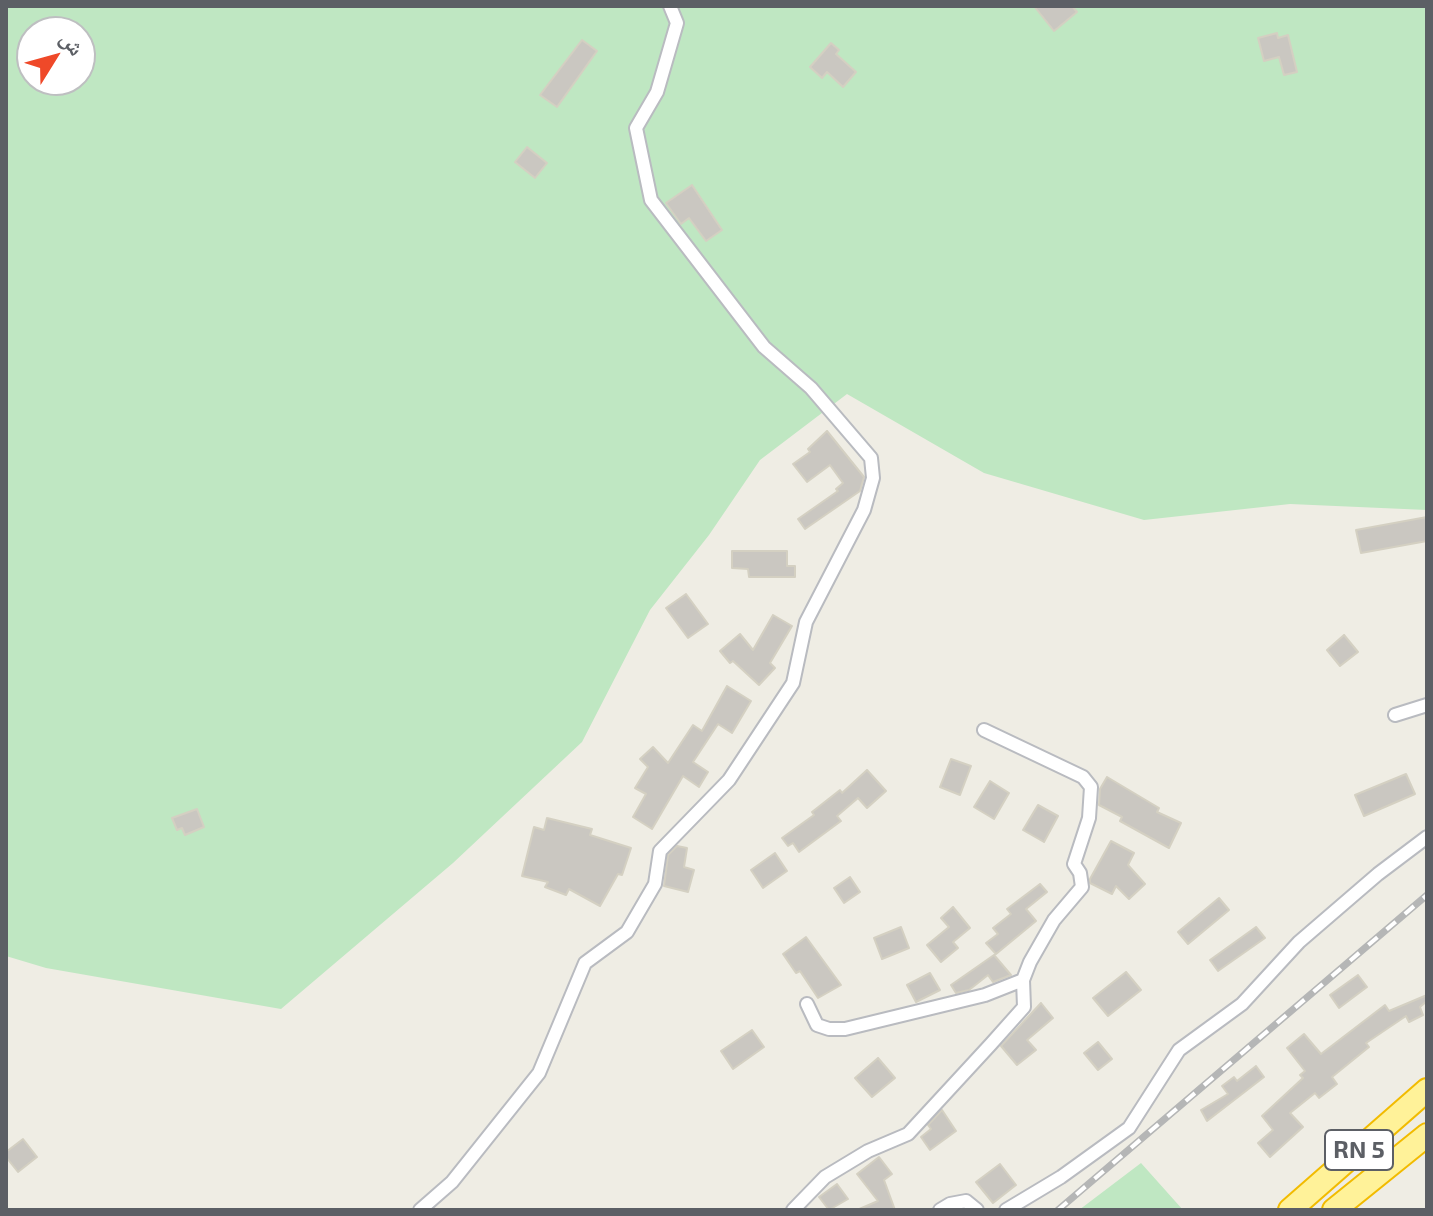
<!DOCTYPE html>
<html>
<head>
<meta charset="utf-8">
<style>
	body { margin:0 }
	#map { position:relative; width:1433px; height:1216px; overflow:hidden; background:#efede4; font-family:"Exo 2","Noto Naskh Arabic",sans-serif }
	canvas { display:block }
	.frame { position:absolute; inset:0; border:8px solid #5c5f65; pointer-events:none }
	.north { position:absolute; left:16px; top:16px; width:80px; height:80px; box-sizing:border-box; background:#fff; border:2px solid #bebfc1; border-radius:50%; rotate:53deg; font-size:22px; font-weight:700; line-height:32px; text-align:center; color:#5c5f65 }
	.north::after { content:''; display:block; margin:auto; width:28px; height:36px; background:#ef4929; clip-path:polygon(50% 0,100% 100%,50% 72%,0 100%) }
</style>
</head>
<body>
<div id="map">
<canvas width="1433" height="1216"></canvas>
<div class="frame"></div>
<div class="north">ش</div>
</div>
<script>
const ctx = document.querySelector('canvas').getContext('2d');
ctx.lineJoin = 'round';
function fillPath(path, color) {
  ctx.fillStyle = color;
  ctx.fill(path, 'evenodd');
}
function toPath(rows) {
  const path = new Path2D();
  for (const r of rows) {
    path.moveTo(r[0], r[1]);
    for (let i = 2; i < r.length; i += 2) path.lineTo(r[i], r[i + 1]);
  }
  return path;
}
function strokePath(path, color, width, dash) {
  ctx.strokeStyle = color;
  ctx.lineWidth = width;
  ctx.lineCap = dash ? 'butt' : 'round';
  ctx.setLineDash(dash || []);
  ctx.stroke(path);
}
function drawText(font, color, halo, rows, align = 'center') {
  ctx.font = font + ' "Exo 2",sans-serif';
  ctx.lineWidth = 6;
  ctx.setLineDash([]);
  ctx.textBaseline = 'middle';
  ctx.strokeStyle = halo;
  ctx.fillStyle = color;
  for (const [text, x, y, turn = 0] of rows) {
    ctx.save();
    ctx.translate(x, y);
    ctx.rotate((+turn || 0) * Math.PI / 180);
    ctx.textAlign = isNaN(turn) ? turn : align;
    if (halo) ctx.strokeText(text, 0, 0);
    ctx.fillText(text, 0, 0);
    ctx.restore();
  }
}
fillPath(toPath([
	[6,6,1427,6,1427,510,1290,504,1144,520,984,473,847,394,760,460,709,535,650,610,582,742,453,863,281,1009,46,968,6,956],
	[32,32,80,32,80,80,32,80],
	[1141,1163,1183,1210,1079,1210]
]), '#bfe7c2');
const building = toPath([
	[1034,6,1072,6,1077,12,1054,31,1034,6],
	[1277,33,1278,38,1288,35,1297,72,1284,75,1279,57,1264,61,1258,38,1277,33],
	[582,40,597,51,557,107,540,95,582,40],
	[831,43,839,50,836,54,856,72,843,87,827,72,822,78,810,67,831,43],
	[527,147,547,163,535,178,515,162,527,147],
	[692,185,722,230,706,241,689,218,681,224,666,203,692,185],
	[827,431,864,477,860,491,805,529,798,519,838,491,836,489,843,483,830,465,807,482,793,464,810,452,808,449,827,431],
	[1427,517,1427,541,1361,553,1356,530,1427,517],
	[732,551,787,551,787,566,795,566,795,577,749,577,748,569,732,568,732,551],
	[686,594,708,624,688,638,666,608,686,594],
	[773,615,792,626,770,663,775,668,759,685,733,661,730,663,720,651,740,634,753,650,773,615],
	[1344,635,1358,652,1340,666,1327,650,1344,635],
	[727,686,751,701,732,733,718,724,693,762,708,772,699,787,683,776,652,829,633,817,646,794,635,788,648,767,640,759,653,747,668,763,693,725,702,731,727,686],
	[951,759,971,766,960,795,940,787,951,759],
	[867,770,886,791,867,808,858,798,837,816,841,821,799,852,793,843,788,846,782,838,814,815,812,812,840,790,842,793,867,770],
	[1406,774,1415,794,1364,816,1355,795,1406,774],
	[1107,777,1159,808,1157,812,1181,823,1169,848,1120,821,1122,817,1099,805,1100,789,1107,777],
	[990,781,1009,793,994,819,974,807,990,781],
	[1038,805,1058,816,1044,842,1023,830,1038,805],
	[197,809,204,827,185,835,182,828,177,830,172,818,197,809],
	[547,818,592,829,590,835,631,848,622,875,618,874,600,906,569,889,566,895,545,887,548,882,522,876,534,827,544,830,547,818],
	[1111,841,1134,853,1128,865,1145,884,1129,899,1116,886,1112,894,1090,883,1090,879,1111,841],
	[677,846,687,848,684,867,694,870,688,892,664,886,668,855,677,846],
	[775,853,787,871,763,888,751,870,775,853],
	[850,877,860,892,844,903,834,888,850,877],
	[1040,884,1047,892,1026,909,1036,921,996,954,986,943,998,934,993,928,1011,914,1007,909,1040,884],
	[1219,898,1229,910,1188,944,1178,932,1219,898],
	[953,907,970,928,953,942,958,948,941,962,927,945,949,927,941,918,953,907],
	[901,927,909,948,882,959,874,938,901,927],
	[1256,927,1265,938,1218,971,1210,960,1256,927],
	[806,937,841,985,818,998,800,971,796,973,783,954,806,937],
	[994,955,1011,975,993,982,988,975,969,990,956,993,951,985,994,955],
	[1126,972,1141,990,1108,1016,1093,998,1126,972],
	[930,973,940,990,916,1002,907,985,930,973],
	[1358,975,1367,987,1339,1008,1330,995,1358,975],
	[1427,995,1427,1001,1420,1007,1423,1015,1409,1022,1406,1016,1366,1043,1369,1047,1332,1077,1337,1084,1319,1098,1315,1093,1290,1113,1303,1127,1270,1157,1258,1143,1273,1130,1262,1116,1303,1078,1300,1075,1305,1071,1287,1048,1304,1034,1321,1054,1385,1005,1389,1011,1427,995],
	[1041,1003,1053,1018,1027,1040,1036,1050,1017,1065,1001,1046,1041,1003],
	[752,1030,764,1047,733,1069,721,1051,752,1030],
	[1098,1042,1112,1059,1098,1070,1084,1053,1098,1042],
	[878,1058,895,1078,872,1097,855,1078,878,1058],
	[1256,1066,1264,1077,1207,1121,1201,1110,1228,1094,1222,1086,1234,1077,1237,1081,1256,1066],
	[942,1110,956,1131,930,1150,921,1137,931,1129,928,1125,942,1110],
	[23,1139,37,1157,18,1172,6,1157,6,1152,23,1139],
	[879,1157,892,1174,884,1180,895,1210,857,1210,878,1201,857,1174,879,1157],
	[1000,1164,1016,1185,993,1203,976,1182,1000,1164],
	[837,1184,848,1199,829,1210,819,1197,837,1184]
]);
fillPath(building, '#cac7c1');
strokePath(building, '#d4d0c2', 2);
const minor = toPath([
	[1395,715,1427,705],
	[807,1004,817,1025,829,1029,845,1029,985,995,1023,980],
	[420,1210,452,1182,539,1073,585,963,627,932,655,884,660,851,729,780,793,683,806,622,864,510,873,478,871,458,811,388,764,347,651,200,636,128,657,92,677,23,670,6],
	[793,1210,825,1177,868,1151,908,1134,991,1044,1024,1007,1023,980,1030,962,1054,920,1082,887,1080,873,1074,864,1089,818,1091,787,1083,777,984,730],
	[940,1210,950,1204,966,1201,977,1210],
	[1006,1210,1061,1177,1129,1128,1179,1050,1242,1004,1299,942,1378,874,1427,837]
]);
const trunk = toPath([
	[1290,1210,1427,1090],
	[1334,1210,1427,1135]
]);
strokePath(minor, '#b9bbc0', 16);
strokePath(trunk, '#f2bb00', 26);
strokePath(minor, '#fff', 12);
strokePath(trunk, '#fff299', 22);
const rail = toPath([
	[1058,1210,1427,895]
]);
strokePath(rail, '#b5b6b6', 7);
strokePath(rail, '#fff', 4, [12]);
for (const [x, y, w] of [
	[1359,1150,68]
]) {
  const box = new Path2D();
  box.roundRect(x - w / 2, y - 20, w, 40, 6);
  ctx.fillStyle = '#fff';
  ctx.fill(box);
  strokePath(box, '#5c5f65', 2);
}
drawText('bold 24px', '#5c5f65', null, [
	["RN 5",1359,1150]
]);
</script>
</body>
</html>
